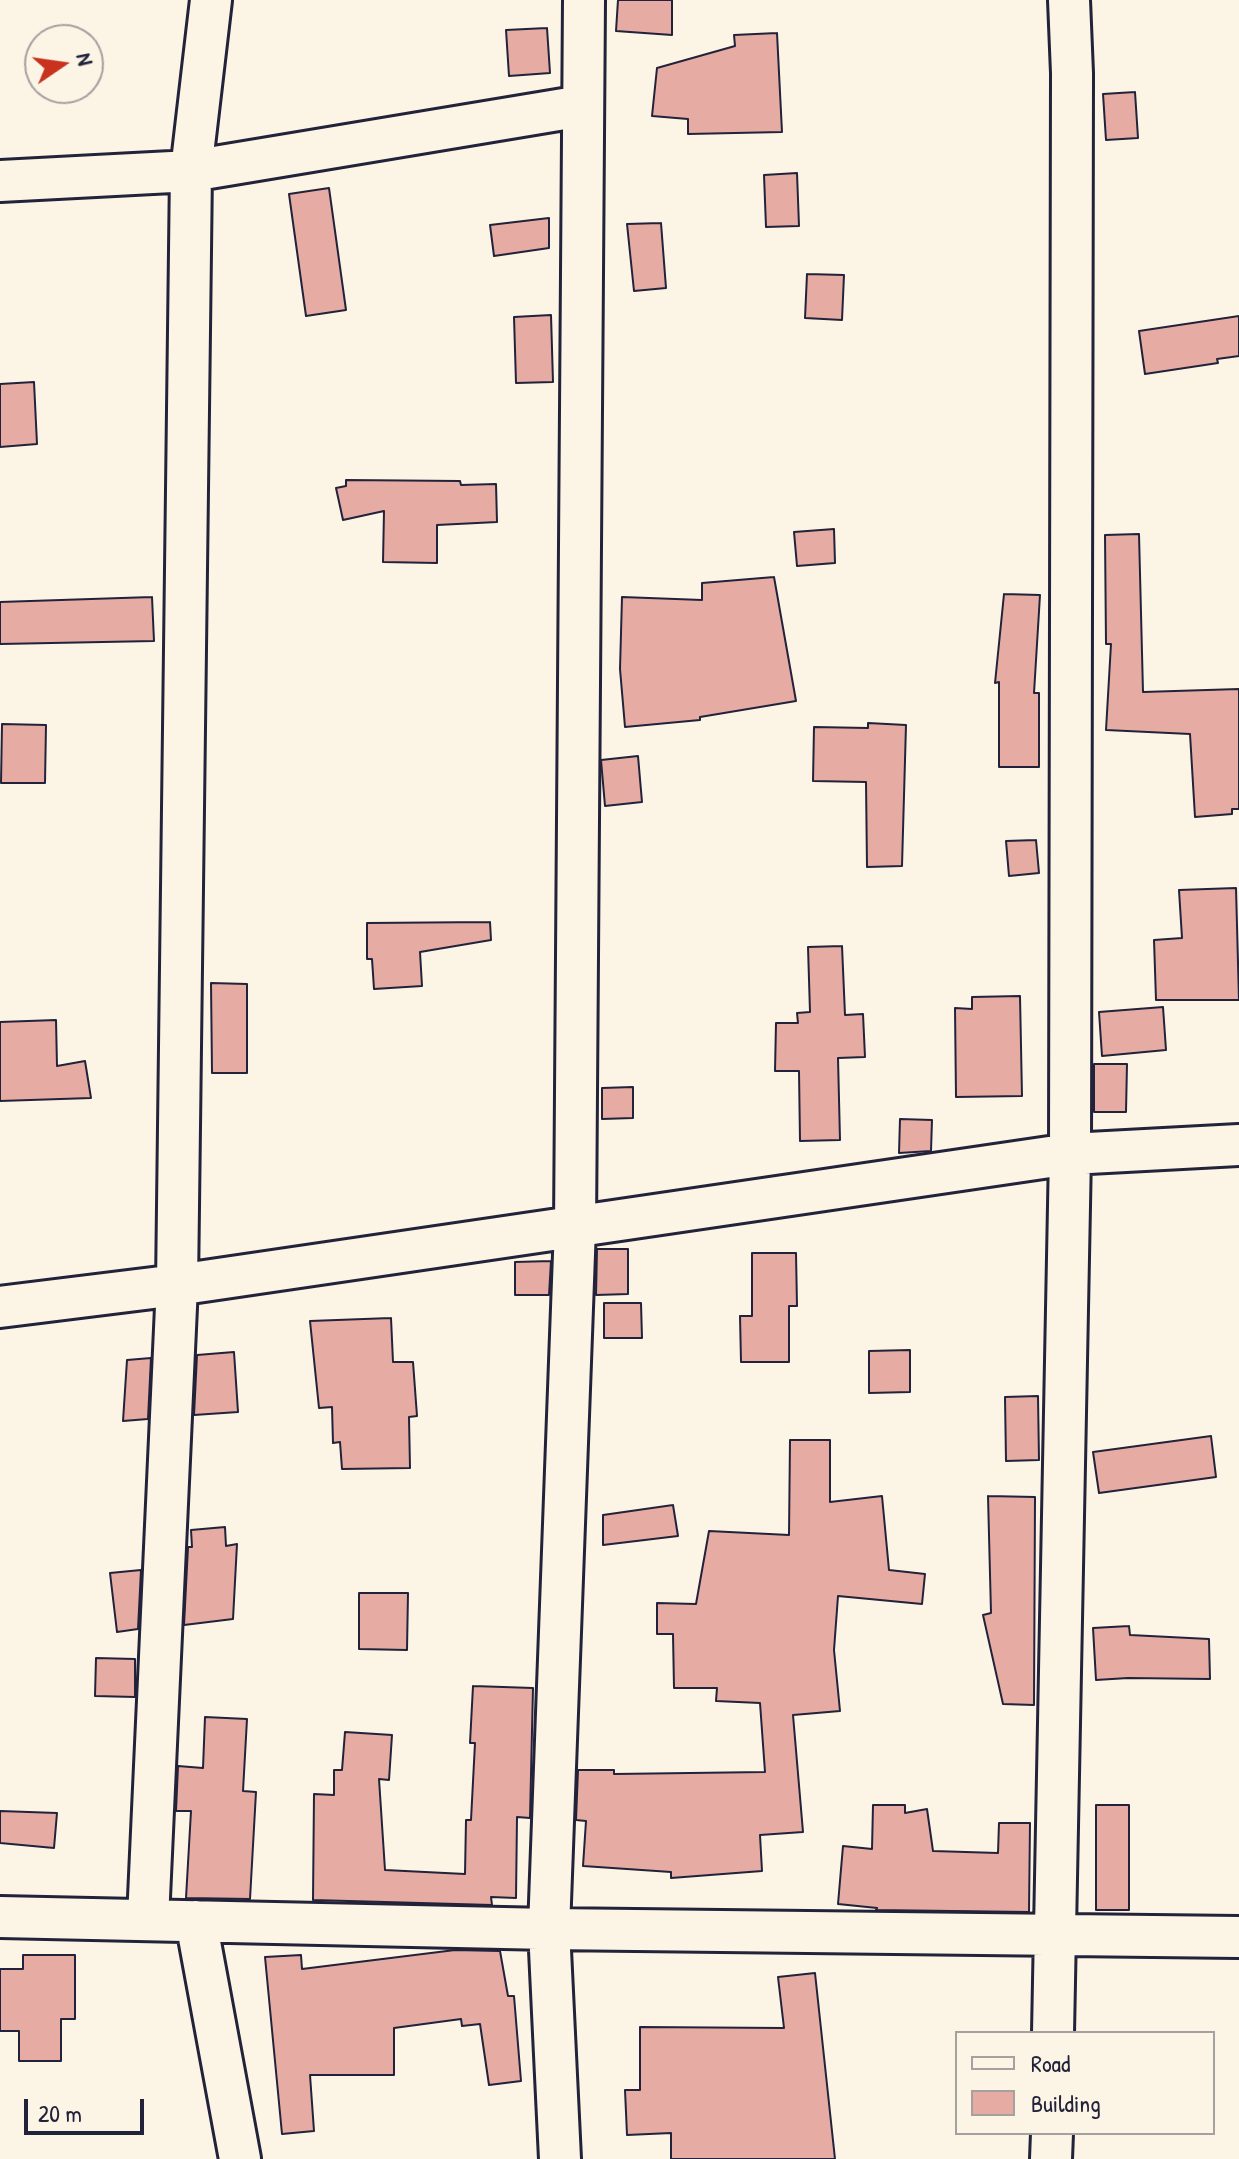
<!DOCTYPE html>
<html>
<head>
<meta charset="utf-8">
<style>
	body { margin:0 }
	#map { position:relative; width:1239px; height:2159px; overflow:hidden; background:#fcf5e5; font-family:"Patrick Hand",sans-serif }
	canvas { display:block }
	.legend { position:absolute; left:955px; top:2031px; width:260px; height:104px; box-sizing:border-box; background:#fcf5e5; border:2px solid #a5a1a1; margin:0; padding:10px 14px; list-style:none; font-size:24px; color:#22223b }
	.legend li { display:flex; align-items:center; gap:16px; height:40px }
	.legend b { width:40px; border:2px solid #a5a1a1 }
	.north { position:absolute; left:24px; top:24px; width:80px; height:80px; box-sizing:border-box; background:#fcf5e5; border:2px solid #a5a1a1; border-radius:50%; rotate:77deg; font-size:22px; font-weight:700; line-height:32px; text-align:center; color:#22223b }
	.north::after { content:''; display:block; margin:auto; width:28px; height:36px; background:#c8321e; clip-path:polygon(50% 0,100% 100%,50% 72%,0 100%) }
	.scale { position:absolute; left:24px; top:2099px; width:120px; height:36px; box-sizing:border-box; border:4px solid #22223b; border-top:0; padding-left:10px; font-size:24px; line-height:28px; white-space:nowrap; color:#22223b; -webkit-text-stroke:6px #fcf5e5; paint-order:stroke }
</style>
</head>
<body>
<div id="map">
<canvas width="1239" height="2159"></canvas>
<ul class="legend">
<li><b style="height:10px;background:#fcf5e5"></b>Road</li>
<li><b style="height:22px;background:#e6aca4"></b>Building</li>
</ul>
<div class="north">N</div>
<div class="scale">20 m</div>
</div>
<script>
const ctx = document.querySelector('canvas').getContext('2d');
ctx.lineJoin = 'round';
function fillPath(path, color) {
  ctx.fillStyle = color;
  ctx.fill(path, 'evenodd');
}
function toPath(rows) {
  const path = new Path2D();
  for (const r of rows) {
    path.moveTo(r[0], r[1]);
    for (let i = 2; i < r.length; i += 2) path.lineTo(r[i], r[i + 1]);
  }
  return path;
}
function strokePath(path, color, width, dash) {
  ctx.strokeStyle = color;
  ctx.lineWidth = width;
  ctx.lineCap = dash ? 'butt' : 'round';
  ctx.setLineDash(dash || []);
  ctx.stroke(path);
}
const building = toPath([
	[618,0,672,0,672,35,616,31,618,0],
	[547,28,550,73,509,76,506,30,547,28],
	[777,33,782,132,688,134,688,119,652,116,657,68,735,46,734,35,777,33],
	[1135,92,1138,138,1106,140,1103,94,1135,92],
	[797,173,799,226,766,227,764,175,797,173],
	[329,188,346,310,306,316,289,194,329,188],
	[549,218,549,248,494,256,490,225,549,218],
	[661,223,666,288,634,291,627,224,661,223],
	[807,274,844,275,842,320,805,318,807,274],
	[551,315,553,382,516,383,514,317,551,315],
	[1239,316,1239,356,1217,359,1218,363,1145,374,1139,331,1239,316],
	[34,382,37,444,0,447,0,384,34,382],
	[346,480,460,481,461,485,496,484,497,522,437,525,437,563,383,562,384,511,343,520,336,488,346,486,346,480],
	[834,529,835,563,797,566,794,532,834,529],
	[1139,534,1143,692,1239,689,1239,809,1232,809,1232,814,1195,817,1190,734,1106,730,1111,644,1106,644,1105,535,1139,534],
	[774,577,796,701,700,717,700,720,625,727,620,669,622,597,702,600,702,583,774,577],
	[1004,594,1040,595,1034,693,1039,693,1039,767,999,767,999,682,995,683,1004,594],
	[152,597,154,641,0,644,0,602,152,597],
	[868,723,906,725,902,866,867,867,866,782,813,781,814,727,868,728,868,723],
	[2,724,46,725,45,783,1,783,2,724],
	[638,756,642,802,605,806,601,760,638,756],
	[1036,840,1039,873,1009,876,1006,841,1036,840],
	[1236,888,1239,1000,1156,1000,1154,940,1182,938,1179,890,1236,888],
	[490,922,491,940,420,952,422,986,374,989,372,959,367,959,367,923,490,922],
	[842,946,845,1015,863,1014,865,1057,838,1058,840,1140,800,1141,799,1071,775,1071,776,1023,798,1023,797,1013,810,1012,808,947,842,946],
	[211,983,247,984,247,1073,212,1073,211,983],
	[1020,996,1022,1096,956,1097,955,1008,972,1009,972,997,1020,996],
	[1163,1007,1166,1050,1102,1056,1099,1012,1163,1007],
	[56,1020,57,1066,85,1061,91,1098,0,1101,0,1022,56,1020],
	[1094,1064,1127,1064,1126,1112,1094,1112,1094,1064],
	[633,1087,633,1118,602,1119,602,1088,633,1087],
	[900,1119,932,1120,931,1151,899,1153,900,1119],
	[597,1249,628,1249,628,1294,596,1295,597,1249],
	[752,1253,796,1253,797,1306,789,1306,789,1362,741,1362,740,1316,752,1316,752,1253],
	[551,1261,549,1295,515,1295,515,1262,551,1261],
	[604,1303,641,1303,642,1338,604,1338,604,1303],
	[391,1318,393,1362,413,1362,417,1416,409,1417,410,1468,342,1469,340,1442,333,1443,332,1407,319,1408,310,1321,391,1318],
	[910,1350,910,1392,869,1393,869,1351,910,1350],
	[234,1352,238,1412,194,1415,197,1355,234,1352],
	[151,1358,148,1419,123,1421,127,1360,151,1358],
	[1038,1396,1039,1460,1006,1461,1005,1397,1038,1396],
	[1211,1436,1216,1477,1099,1493,1093,1452,1211,1436],
	[790,1440,830,1440,830,1502,882,1496,889,1570,925,1574,922,1604,838,1596,834,1650,840,1711,793,1715,803,1832,760,1835,762,1871,671,1878,671,1872,583,1866,586,1821,576,1820,578,1770,614,1770,614,1774,765,1772,760,1703,716,1701,717,1688,674,1688,673,1634,657,1634,657,1603,696,1604,709,1531,789,1535,790,1440],
	[988,1496,1035,1497,1034,1705,1003,1704,983,1615,991,1613,988,1496],
	[673,1505,678,1536,603,1545,603,1515,673,1505],
	[225,1527,226,1546,237,1544,233,1619,184,1625,188,1547,192,1547,191,1530,225,1527],
	[141,1570,138,1629,117,1632,110,1573,141,1570],
	[359,1593,408,1593,407,1650,359,1649,359,1593],
	[1129,1626,1130,1635,1209,1639,1210,1679,1128,1678,1096,1680,1093,1628,1129,1626],
	[96,1658,135,1659,135,1697,95,1696,96,1658],
	[473,1686,533,1688,530,1818,517,1817,516,1898,491,1897,492,1905,313,1900,314,1794,334,1795,334,1770,342,1770,345,1732,392,1735,389,1780,379,1779,385,1870,465,1874,466,1820,471,1820,475,1743,470,1743,473,1686],
	[205,1717,247,1719,243,1791,256,1792,250,1899,186,1898,191,1811,176,1811,178,1766,203,1768,205,1717],
	[873,1805,905,1805,905,1813,927,1809,933,1851,998,1853,999,1823,1030,1823,1029,1912,876,1910,877,1908,838,1904,843,1846,872,1849,873,1805],
	[1096,1805,1129,1805,1129,1910,1096,1910,1096,1805],
	[0,1811,57,1813,54,1848,0,1843,0,1811],
	[455,1950,500,1951,508,1996,514,1996,521,2081,489,2085,480,2024,462,2026,461,2019,394,2028,394,2075,310,2075,314,2131,282,2134,265,1957,301,1955,302,1969,455,1950],
	[23,1955,75,1955,75,2019,61,2019,61,2061,19,2061,19,2031,0,2031,0,1969,23,1969,23,1955],
	[815,1973,835,2159,671,2159,671,2133,627,2135,625,2090,640,2090,640,2027,784,2028,778,1977,815,1973]
]);
fillPath(building, '#e6aca4');
strokePath(building, '#22223b', 2);
const street = toPath([
	[0,181,191,171,582,106],
	[0,1307,177,1285,1070,1154,1239,1145],
	[0,1917,549,1929,1239,1937],
	[148,1919,177,1285,191,171,211,0],
	[196,1921,240,2159],
	[1053,2033,1070,1154,1072,73,1069,0],
	[560,2159,549,1929,575,1227,584,0],
	[1051,2159,1052,2133]
]);
strokePath(street, '#22223b', 46);
strokePath(street, '#fcf5e5', 40);
</script>
</body>
</html>
